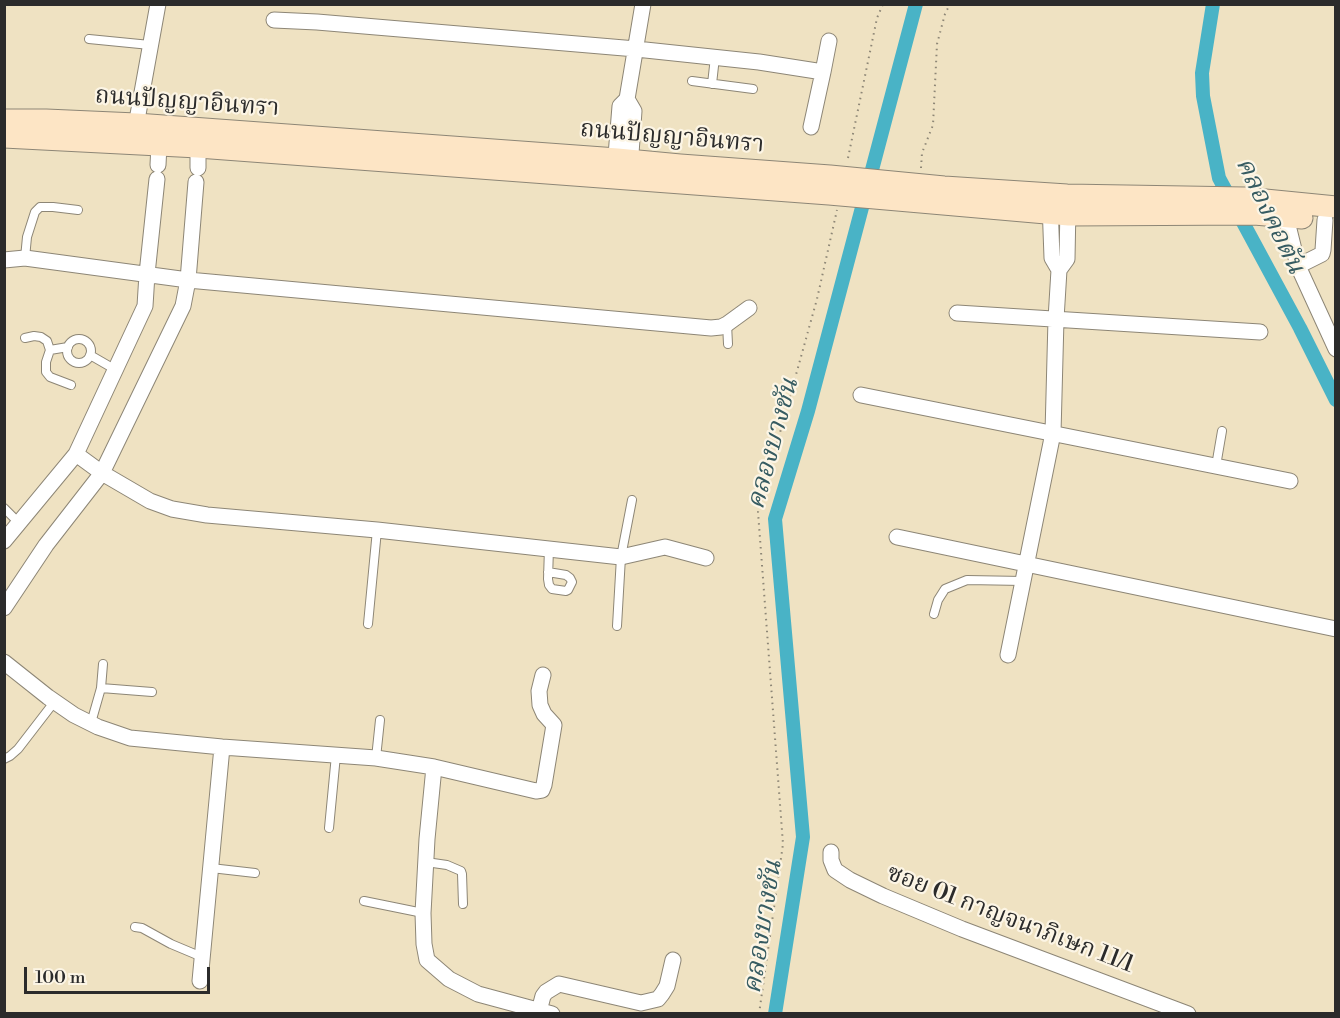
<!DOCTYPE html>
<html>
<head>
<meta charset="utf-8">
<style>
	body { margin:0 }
	#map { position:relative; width:1340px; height:1018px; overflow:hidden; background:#efe2c2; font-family:"Libre Bodoni",serif }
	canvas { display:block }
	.frame { position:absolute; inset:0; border:6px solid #2b2b2b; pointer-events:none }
	.scale { position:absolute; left:24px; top:967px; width:186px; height:27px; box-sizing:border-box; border:3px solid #2b2b2b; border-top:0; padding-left:8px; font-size:18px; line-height:21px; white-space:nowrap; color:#2b2b2b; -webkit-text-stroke:4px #fcf5e5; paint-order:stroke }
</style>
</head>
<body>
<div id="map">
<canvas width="1340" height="1018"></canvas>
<div class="frame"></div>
<div class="scale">100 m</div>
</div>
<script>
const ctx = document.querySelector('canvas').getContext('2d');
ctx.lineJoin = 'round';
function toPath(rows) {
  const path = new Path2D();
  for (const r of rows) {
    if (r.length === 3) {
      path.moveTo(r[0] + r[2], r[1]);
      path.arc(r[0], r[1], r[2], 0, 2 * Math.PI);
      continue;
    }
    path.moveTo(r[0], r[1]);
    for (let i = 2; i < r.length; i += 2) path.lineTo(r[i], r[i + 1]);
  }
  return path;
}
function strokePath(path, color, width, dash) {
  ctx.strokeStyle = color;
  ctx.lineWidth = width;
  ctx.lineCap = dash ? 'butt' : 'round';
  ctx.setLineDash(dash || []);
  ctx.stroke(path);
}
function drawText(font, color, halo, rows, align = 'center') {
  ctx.font = font + ' "Libre Bodoni","Noto Serif Thai",serif';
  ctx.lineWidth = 4.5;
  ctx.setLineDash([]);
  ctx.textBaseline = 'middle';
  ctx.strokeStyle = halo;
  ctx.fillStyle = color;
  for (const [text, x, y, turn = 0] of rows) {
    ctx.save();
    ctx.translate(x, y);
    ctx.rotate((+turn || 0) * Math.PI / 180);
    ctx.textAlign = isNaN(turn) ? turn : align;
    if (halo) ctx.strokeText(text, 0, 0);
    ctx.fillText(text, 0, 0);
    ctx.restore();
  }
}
strokePath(toPath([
	[1213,4,1202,73,1203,96,1219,178,1300,328,1336,400],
	[775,1014,803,837,775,519,808,411,916,4]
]), '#49b3c6', 14);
const lane = toPath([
	[89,39,150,45],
	[692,81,753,89],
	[712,84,715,57],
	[25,258,27,237,35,212,40,207,53,207,78,210],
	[727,324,728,344],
	[25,338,34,336,41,337,47,341,50,350],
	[79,351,12],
	[68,347,50,350,46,362,46,372,50,377,71,385],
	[90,355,116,370],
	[1216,466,1222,431],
	[4,508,19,523],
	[548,572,566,575,570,578,572,582,568,590,566,591,552,589,549,585,548,579,549,548],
	[934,614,938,600,945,589,967,580,1023,581],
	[368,624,377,530],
	[617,626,621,557,632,500],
	[101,688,103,664],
	[91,723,101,688,152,692],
	[376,758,380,720],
	[4,759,10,756,18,749,55,701],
	[329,828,336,755],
	[426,862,447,865,461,871,462,874,463,904],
	[211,868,255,873],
	[364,901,423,913],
	[135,927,142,928,171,944,202,957]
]);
const street = toPath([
	[274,20,317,22,636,49,759,62,823,72,811,127],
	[823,72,829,41],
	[627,99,634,111,630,168],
	[135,131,158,4],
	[158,165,159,145],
	[198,168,198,147],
	[615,168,620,106,627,99,643,4],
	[1050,203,1052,258,1059,270],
	[1286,217,1298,266,1336,349],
	[4,260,25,258,188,280,711,328,721,327,727,324,749,308],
	[1298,266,1322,254,1323,250,1325,220],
	[957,313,1260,332],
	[861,395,1290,481],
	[76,454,102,473,150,501,172,509,207,515,377,530,621,557,665,547,706,558],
	[897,537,1336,629],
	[4,541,76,454,145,306,147,274,157,179],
	[4,608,46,545,102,473,183,306,188,280,196,182],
	[1008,655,1053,433,1056,319,1059,270,1067,259,1068,206],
	[4,662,48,697,74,715,98,727,130,738,222,747,376,758,434,767,427,839,423,913,424,944,427,960,449,979,478,994,552,1014],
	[434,767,536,791,542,790,544,785,554,725,544,714,540,705,539,691,543,675],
	[831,852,831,860,835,870,850,880,883,896,962,929,1188,1014],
	[200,981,222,747],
	[539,1011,543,996,546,992,559,984,641,1003,658,999,662,994,667,986,673,960]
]);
const secondary = toPath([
	[4,120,46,120,136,124,617,159,680,165,830,176,944,187,1067,195,1245,198,1336,207],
	[4,137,198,147,829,194,1069,215,1254,214,1302,218]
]);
strokePath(lane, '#8d8676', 10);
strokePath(street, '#8d8676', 17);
strokePath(secondary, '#8d8676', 23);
strokePath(toPath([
	[848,158,877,18,883,4],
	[921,168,922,153,933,125,937,44,945,14,950,4],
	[759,1014,783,844,758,512,817,299,837,210]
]), '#8d8676', 2, [1.5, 4.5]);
strokePath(lane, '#fff', 8);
strokePath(street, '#fff', 15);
strokePath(secondary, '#fde5c5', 21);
drawText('24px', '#2b2b2b', '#fcf5e5', [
	["ถนนปัญญาอินทรา",187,103,4],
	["ถนนปัญญาอินทรา",672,138,5],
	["ซอย 01 กาญจนาภิเษก 11/1",1010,920,21]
]);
drawText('italic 26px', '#365b61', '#fcf5e5', [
	["คลองคอตัน",1269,216,64],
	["คลองบางชัน",774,444,-75],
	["คลองบางชัน",764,927,-81]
]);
</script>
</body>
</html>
